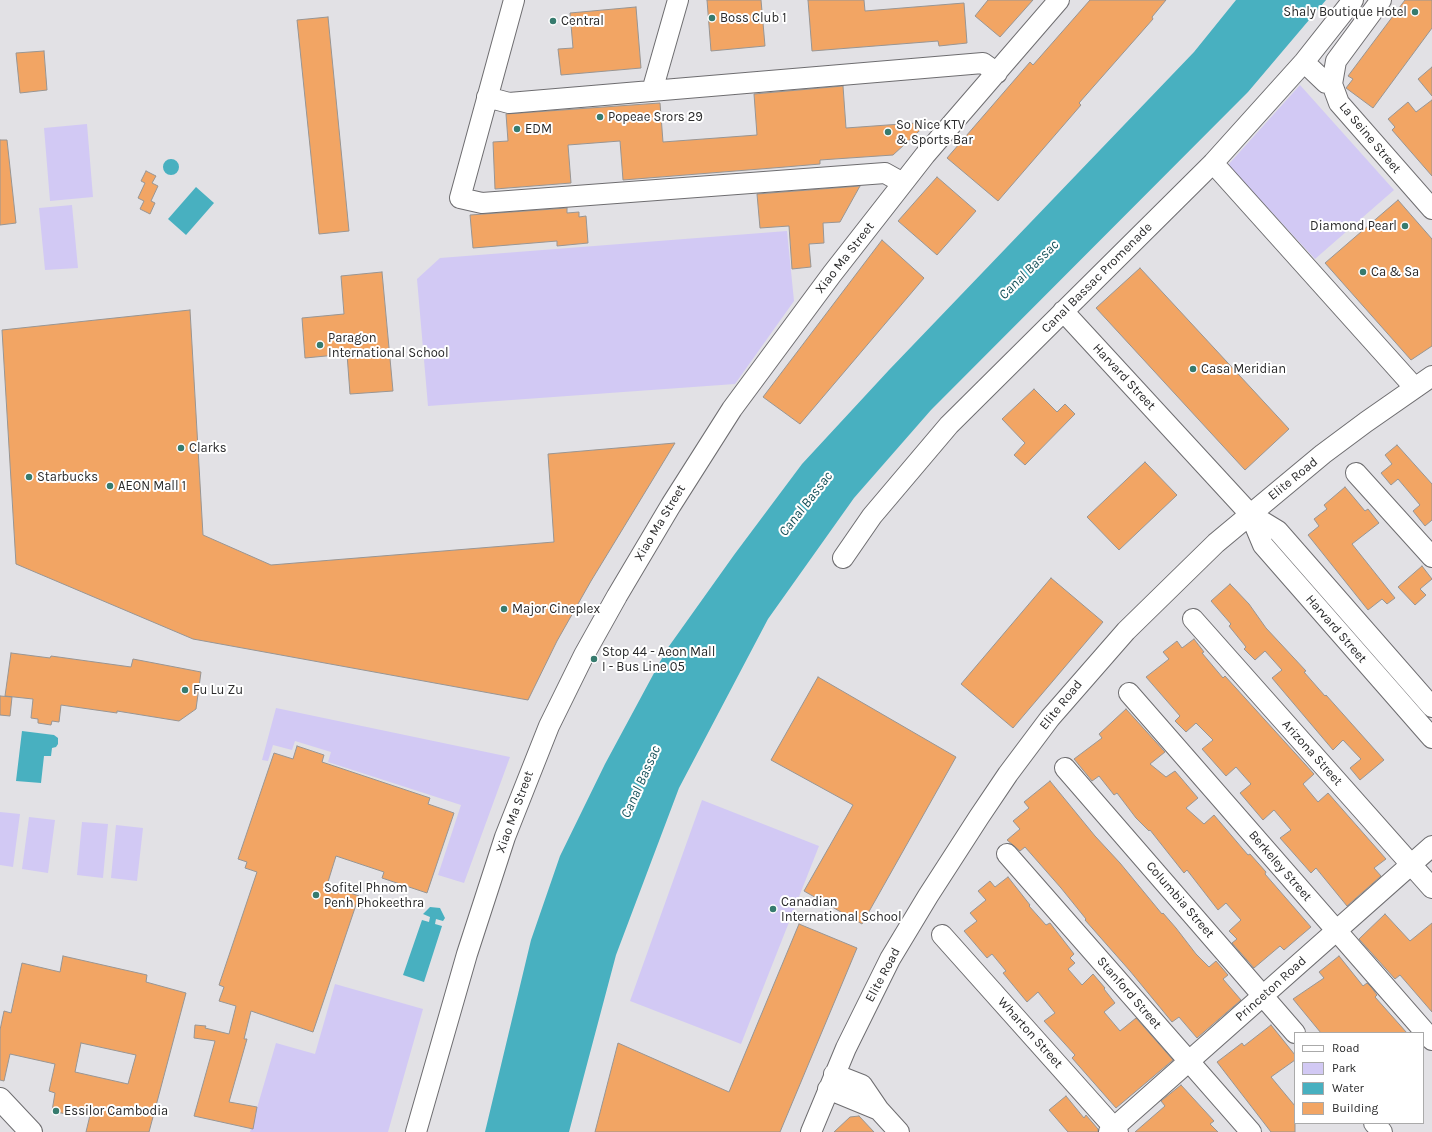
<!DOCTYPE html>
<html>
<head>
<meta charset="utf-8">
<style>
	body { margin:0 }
	#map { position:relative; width:1432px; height:1132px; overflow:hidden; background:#e2e1e5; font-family:Karla,sans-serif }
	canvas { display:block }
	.legend { position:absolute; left:1294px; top:1032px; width:130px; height:92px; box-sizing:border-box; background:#fff; border:1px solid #aaa; margin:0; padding:5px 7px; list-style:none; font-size:12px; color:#2a2a2b }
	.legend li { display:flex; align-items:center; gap:8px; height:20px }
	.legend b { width:20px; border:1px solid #aaa }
</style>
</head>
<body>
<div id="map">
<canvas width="1432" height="1132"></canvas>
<ul class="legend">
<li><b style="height:5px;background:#fff"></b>Road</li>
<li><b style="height:11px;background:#d2c9f4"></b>Park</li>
<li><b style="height:11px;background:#48b0c0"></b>Water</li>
<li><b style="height:11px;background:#f2a564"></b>Building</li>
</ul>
</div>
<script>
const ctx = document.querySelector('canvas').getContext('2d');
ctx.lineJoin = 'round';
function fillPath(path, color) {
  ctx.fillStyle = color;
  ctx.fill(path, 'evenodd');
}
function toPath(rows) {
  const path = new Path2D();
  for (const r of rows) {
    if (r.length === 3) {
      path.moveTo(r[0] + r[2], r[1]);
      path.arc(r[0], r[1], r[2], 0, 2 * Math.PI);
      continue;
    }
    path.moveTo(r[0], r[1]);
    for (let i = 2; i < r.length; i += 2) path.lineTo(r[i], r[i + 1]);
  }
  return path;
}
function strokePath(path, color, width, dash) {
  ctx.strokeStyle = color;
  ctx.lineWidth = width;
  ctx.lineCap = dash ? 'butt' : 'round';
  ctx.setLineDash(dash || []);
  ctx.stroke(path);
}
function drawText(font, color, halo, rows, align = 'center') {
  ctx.font = font + ' Karla,sans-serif';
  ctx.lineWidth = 4;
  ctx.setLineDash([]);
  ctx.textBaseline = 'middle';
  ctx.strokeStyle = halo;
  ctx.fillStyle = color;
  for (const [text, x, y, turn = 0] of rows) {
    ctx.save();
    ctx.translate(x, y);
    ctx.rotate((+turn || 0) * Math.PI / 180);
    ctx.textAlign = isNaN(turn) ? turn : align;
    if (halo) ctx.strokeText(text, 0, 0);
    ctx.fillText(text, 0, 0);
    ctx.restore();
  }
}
fillPath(toPath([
	[1300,85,1394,190,1315,259,1228,165],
	[87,124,93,197,50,201,44,128],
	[72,205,78,268,45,270,39,208],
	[787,231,794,301,735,384,428,406,417,279,440,258],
	[276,708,510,757,464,883,438,875,461,805,328,762,331,752,295,741,292,750,273,745,268,761,262,760],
	[702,800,819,846,741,1044,630,1001],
	[0,812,20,814,13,867,0,865],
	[29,817,55,820,48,873,22,869],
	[82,822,108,824,103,878,77,875],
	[116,825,143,828,137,881,111,878],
	[335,984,423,1009,388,1132,250,1132,276,1043,315,1054]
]), '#d2c9f4');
fillPath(toPath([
	[1236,0,1326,0,1248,92,931,410,854,498,768,619,679,788,616,955,569,1132,485,1132,531,940,560,856,605,764,667,649,734,555,802,464,889,370,1194,52],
	[171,167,8],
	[196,187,214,203,186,235,168,219],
	[22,731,54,735,58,738,58,744,56,747,52,748,51,756,44,756,41,783,16,781],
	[430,907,440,908,445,918,443,921,436,919,435,924,442,926,424,982,403,975,422,920,429,922,430,917,423,914]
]), '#48b0c0');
const building = toPath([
	[707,0,761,0,765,46,711,51,707,0],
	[808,0,864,0,865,11,964,3,967,43,939,46,938,41,812,51,808,0],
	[988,0,1033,0,1000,37,975,16,988,0],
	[1090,0,1166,0,1152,17,1153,19,1079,103,1081,105,998,201,947,158,1030,62,1033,65,1090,0],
	[1405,0,1432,0,1432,28,1373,108,1346,88,1353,79,1348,76,1405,0],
	[636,7,641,68,561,75,558,49,573,48,570,13,636,7],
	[328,17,349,231,319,234,297,20,328,17],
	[44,51,47,90,20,93,16,53,44,51],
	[1432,67,1432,96,1418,79,1432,67],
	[843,86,846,128,929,122,893,155,820,160,820,164,785,167,623,180,620,141,568,145,571,183,495,189,493,142,508,141,506,114,660,103,663,142,757,135,754,94,843,86],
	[1432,100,1432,176,1392,130,1395,127,1388,119,1408,102,1416,112,1432,100],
	[0,140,7,140,16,223,0,225,0,140],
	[146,171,156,176,152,183,158,186,151,201,155,203,150,214,140,209,144,201,138,198,145,183,141,181,146,171],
	[937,177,976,211,937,255,898,221,937,177],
	[860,186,840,222,823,223,824,243,809,244,811,267,792,269,789,226,760,228,757,194,860,186],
	[1398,200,1432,239,1432,346,1411,360,1325,263,1398,200],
	[567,208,567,213,579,212,579,217,586,216,588,243,557,246,557,241,473,248,470,215,567,208],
	[882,240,924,278,800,424,763,397,882,240],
	[1140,268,1289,429,1245,470,1096,308,1140,268],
	[382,272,393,391,350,394,347,354,305,358,302,318,344,314,341,276,382,272],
	[190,310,203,535,271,565,554,542,548,454,675,443,591,581,557,641,528,700,193,639,16,564,2,330,190,310],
	[1034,389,1057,412,1065,404,1075,414,1025,465,1014,455,1025,443,1002,419,1034,389],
	[1397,445,1432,484,1432,520,1425,526,1413,511,1420,505,1398,479,1391,485,1381,473,1392,464,1385,455,1397,445],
	[1145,462,1177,495,1119,550,1087,517,1145,462],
	[1345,487,1365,511,1368,509,1379,523,1352,544,1395,598,1387,604,1382,599,1368,610,1308,535,1319,526,1314,519,1327,509,1324,505,1345,487],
	[1422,566,1432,579,1420,589,1426,595,1415,605,1398,587,1422,566],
	[1051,578,1103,622,1013,728,961,684,1051,578],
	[1230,584,1249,604,1266,628,1306,671,1304,672,1325,696,1326,695,1384,760,1360,780,1350,768,1361,759,1343,740,1333,750,1272,678,1282,670,1265,651,1255,660,1244,649,1246,647,1229,626,1231,624,1211,601,1230,584],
	[1194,639,1204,652,1202,653,1223,678,1225,676,1314,774,1303,784,1318,802,1328,793,1386,859,1374,868,1381,876,1347,906,1316,868,1311,873,1280,838,1291,830,1274,810,1263,820,1240,793,1251,784,1236,767,1226,776,1202,749,1213,740,1196,723,1186,732,1175,721,1180,716,1146,677,1169,659,1163,652,1177,641,1182,648,1194,639],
	[11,653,50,658,51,656,131,667,133,659,201,672,196,709,179,721,117,711,117,713,61,705,59,722,52,721,51,725,38,723,38,719,31,718,33,699,5,696,11,653],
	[818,677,956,757,862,924,804,891,853,805,771,760,818,677],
	[0,696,12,697,10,716,0,715,0,696],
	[1126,709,1165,752,1150,764,1166,777,1175,771,1198,798,1186,808,1204,824,1214,815,1248,855,1250,854,1266,872,1265,874,1311,927,1284,950,1280,946,1254,968,1232,943,1237,939,1229,931,1241,920,1226,903,1218,910,1187,870,1184,873,1150,830,1149,831,1136,818,1117,793,1114,795,1099,776,1092,781,1074,759,1102,738,1099,734,1126,709],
	[297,746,324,755,322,762,430,798,428,804,454,813,427,893,382,878,384,872,336,856,327,885,359,896,313,1032,251,1011,244,1039,247,1039,229,1102,257,1107,253,1129,194,1116,215,1041,194,1038,195,1025,206,1026,205,1028,229,1034,236,1006,219,1001,224,987,219,985,257,872,245,868,247,862,238,859,274,753,293,759,297,746],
	[1050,781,1095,836,1120,863,1162,914,1163,913,1176,928,1196,954,1209,967,1216,961,1228,975,1223,979,1241,1000,1197,1038,1179,1017,1172,1022,1130,971,1085,920,1086,919,1061,888,1025,847,1020,851,1007,840,1020,829,1013,821,1029,808,1024,802,1050,781],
	[1008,877,1030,905,1029,906,1046,925,1050,923,1074,954,1070,958,1075,963,1068,969,1082,985,1093,974,1105,988,1104,989,1115,1003,1104,1012,1120,1031,1136,1018,1173,1060,1116,1108,1072,1058,1075,1055,1044,1021,1055,1013,1038,992,1027,1002,1003,973,1006,971,992,954,987,958,964,931,977,921,970,913,986,900,978,891,990,881,995,887,1008,877],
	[1385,914,1410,941,1432,923,1432,1012,1400,975,1395,979,1359,939,1385,914],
	[799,924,857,948,780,1132,595,1132,618,1043,729,1092,799,924],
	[63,956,147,975,146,982,186,993,149,1132,86,1132,91,1111,67,1108,66,1114,52,1111,55,1093,49,1091,55,1064,10,1054,4,1081,0,1080,0,1030,4,1011,11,1013,22,963,60,972,63,956],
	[81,1043,136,1055,128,1084,75,1072,81,1043],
	[1339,956,1363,986,1367,983,1371,987,1377,995,1375,997,1407,1033,1321,1033,1293,999,1324,978,1319,972,1339,956],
	[1271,1025,1295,1055,1295,1060,1271,1077,1295,1106,1295,1132,1271,1132,1217,1062,1242,1043,1244,1046,1271,1025],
	[1181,1085,1214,1121,1210,1124,1218,1132,1135,1132,1165,1106,1161,1101,1181,1085],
	[1066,1096,1084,1118,1086,1115,1098,1129,1098,1132,1068,1132,1049,1110,1066,1096],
	[859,1116,874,1132,834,1132,850,1117,859,1116]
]);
fillPath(building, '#f2a564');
strokePath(building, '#989593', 1);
const minor = toPath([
	[514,0,460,198,482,203,885,173,903,183],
	[1381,0,1336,61,1332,84,1339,103,1432,209],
	[1304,62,1326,83,1332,84],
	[652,91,678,0],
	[487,97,509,103,983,63,997,73],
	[1213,163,1415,388],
	[1063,311,1250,514,1278,531,1432,707],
	[1356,473,1432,557],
	[1250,514,1263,545,1432,738],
	[843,558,872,516,949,425,1213,163,1304,62,1353,0],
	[1193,619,1432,888],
	[1129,693,1432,1040],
	[1065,768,1295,1033],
	[1007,854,1251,1132],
	[942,935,1118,1132],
	[834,1074,862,1085,879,1110,899,1132],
	[828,1089,879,1110],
	[1374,1123,1382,1132],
	[416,1132,467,954,505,837,549,726,584,655,617,596,671,505,732,409,832,274,925,155,1059,0],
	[811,1132,846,1048,890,959,928,896,979,817,1008,774,1050,718,1126,631,1216,543,1323,454,1366,422,1432,376],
	[1109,1132,1432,846]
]);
const major = toPath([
	[0,1099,31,1132]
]);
strokePath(minor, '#6e6d70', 22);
strokePath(major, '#6e6d70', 24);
strokePath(minor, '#fff', 20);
strokePath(major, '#fff', 22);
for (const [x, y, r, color] of [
	[1415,12,4,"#367b6e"],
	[712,18,4,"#367b6e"],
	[553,21,4,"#367b6e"],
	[600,117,4,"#367b6e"],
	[517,129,4,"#367b6e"],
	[888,132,4,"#367b6e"],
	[1405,226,4,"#367b6e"],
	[1363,272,4,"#367b6e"],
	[320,345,4,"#367b6e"],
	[1193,369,4,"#367b6e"],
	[181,448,4,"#367b6e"],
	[29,477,4,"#367b6e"],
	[110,486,4,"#367b6e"],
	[504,609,4,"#367b6e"],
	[594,659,4,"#367b6e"],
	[185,690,4,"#367b6e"],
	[316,895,4,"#367b6e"],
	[773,909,4,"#367b6e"],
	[56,1111,4,"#367b6e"]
]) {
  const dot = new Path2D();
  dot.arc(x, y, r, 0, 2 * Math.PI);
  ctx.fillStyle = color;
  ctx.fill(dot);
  strokePath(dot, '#fff', 1.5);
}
drawText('13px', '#2a2a2b', '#fff', [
	["Shaly Boutique Hotel",1407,12,"right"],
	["Boss Club 1",720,18],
	["Central",561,21],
	["Popeae Srors 29",608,117],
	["So Nice KTV",896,125],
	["& Sports Bar",896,140],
	["EDM",525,129],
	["Diamond Pearl",1397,226,"right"],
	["Ca & Sa",1371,272],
	["Paragon",328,338],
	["International School",328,353],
	["Casa Meridian",1201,369],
	["Clarks",189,448],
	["Starbucks",37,477],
	["AEON Mall 1",118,486],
	["Major Cineplex",512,609],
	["Stop 44 - Aeon Mall",602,652],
	["I - Bus Line 05",602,667],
	["Fu Lu Zu",193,690],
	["Sofitel Phnom",324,888],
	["Penh Phokeethra",324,903],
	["Canadian",781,902],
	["International School",781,917],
	["Essilor Cambodia",64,1111]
], 'left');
drawText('13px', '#2a2a2b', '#fff', [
	["La Seine Street",1370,138,50],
	["Xiao Ma Street",845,258,-52],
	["Canal Bassac Promenade",1097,278,-45],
	["Harvard Street",1124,377,47],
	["Elite Road",1293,479,-39],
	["Xiao Ma Street",660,523,-59],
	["Harvard Street",1336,629,49],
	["Elite Road",1061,705,-51],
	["Arizona Street",1312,753,48],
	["Xiao Ma Street",515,812,-70],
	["Berkeley Street",1280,866,49],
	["Columbia Street",1180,900,49],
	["Elite Road",883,975,-62],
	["Princeton Road",1271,989,-42],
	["Stanford Street",1129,993,49],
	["Wharton Street",1030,1033,48]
]);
drawText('italic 14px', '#17525b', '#fff', [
	["Canal Bassac",1029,270,-45],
	["Canal Bassac",806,504,-52],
	["Canal Bassac",641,782,-66]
]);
</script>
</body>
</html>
